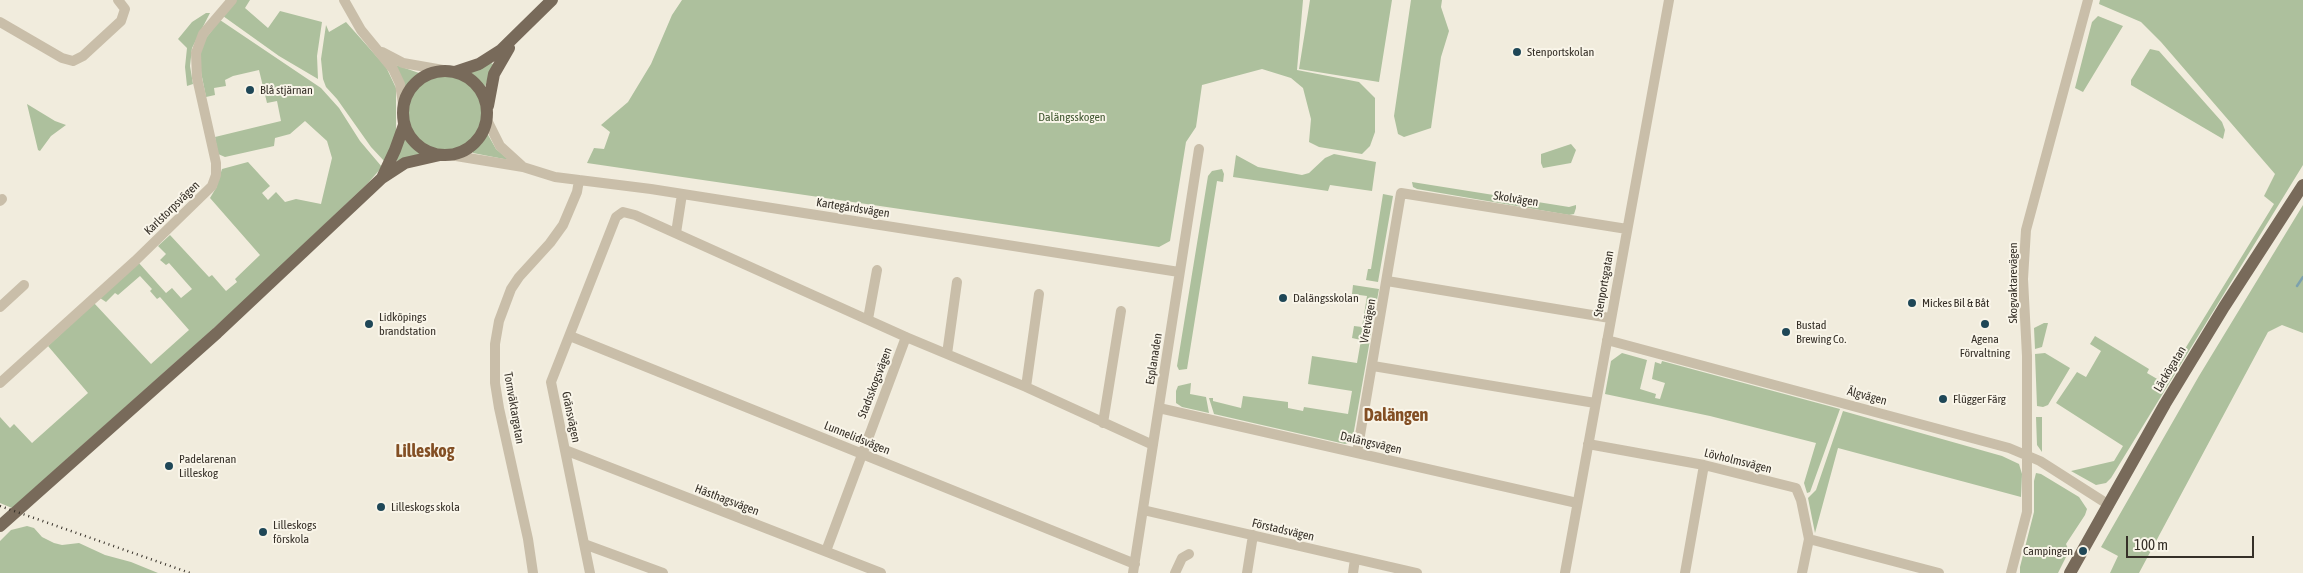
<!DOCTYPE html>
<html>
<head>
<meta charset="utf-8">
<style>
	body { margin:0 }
	#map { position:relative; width:2303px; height:573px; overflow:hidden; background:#f1ecdd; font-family:"Asap Condensed",sans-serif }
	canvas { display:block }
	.scale { position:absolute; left:2126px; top:536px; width:128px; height:22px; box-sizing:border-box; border:2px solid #363028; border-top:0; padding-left:6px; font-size:15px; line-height:18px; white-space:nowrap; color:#363028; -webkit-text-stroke:4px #f9f5e9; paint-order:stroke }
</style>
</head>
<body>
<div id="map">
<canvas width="2303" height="573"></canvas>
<div class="scale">100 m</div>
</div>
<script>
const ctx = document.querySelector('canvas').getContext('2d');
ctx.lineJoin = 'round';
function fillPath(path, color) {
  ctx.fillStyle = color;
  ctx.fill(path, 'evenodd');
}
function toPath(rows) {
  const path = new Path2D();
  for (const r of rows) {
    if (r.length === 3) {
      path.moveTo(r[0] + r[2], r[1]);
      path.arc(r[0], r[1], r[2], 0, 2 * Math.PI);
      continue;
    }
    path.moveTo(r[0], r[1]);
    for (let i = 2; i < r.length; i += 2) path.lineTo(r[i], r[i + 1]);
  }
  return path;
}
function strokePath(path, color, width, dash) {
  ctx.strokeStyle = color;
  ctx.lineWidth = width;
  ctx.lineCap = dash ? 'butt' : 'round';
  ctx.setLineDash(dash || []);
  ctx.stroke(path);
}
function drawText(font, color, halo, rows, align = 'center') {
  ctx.font = font + ' "Asap Condensed",sans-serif';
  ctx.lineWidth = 4;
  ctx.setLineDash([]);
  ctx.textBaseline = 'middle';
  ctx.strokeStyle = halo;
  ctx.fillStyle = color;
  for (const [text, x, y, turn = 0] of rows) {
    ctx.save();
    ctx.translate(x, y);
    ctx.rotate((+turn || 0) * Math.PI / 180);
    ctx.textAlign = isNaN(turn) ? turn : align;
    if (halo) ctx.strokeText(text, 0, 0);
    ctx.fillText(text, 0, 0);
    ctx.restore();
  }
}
fillPath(toPath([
	[236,0,250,0,245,8,268,28,280,11,322,22,317,56,318,79,279,56,223,16],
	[682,0,1303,0,1297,70,1359,82,1375,98,1375,132,1370,146,1362,154,1319,147,1309,142,1311,119,1303,88,1291,78,1262,69,1202,85,1196,127,1186,142,1170,241,1159,247,587,163,594,148,604,149,610,132,601,125,628,102,651,64,672,15],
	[1310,0,1392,0,1379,82,1299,69],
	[1411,0,1442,0,1441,7,1449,31,1441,57,1431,128,1404,137,1398,134,1394,116],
	[2100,0,2303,0,2303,165,2111,478,2106,483,2096,485,2071,471,2114,461,2123,446,2056,403,2077,372,2086,377,2101,351,2090,344,2095,336,2149,369,2147,373,2164,383,2274,204,2264,196,2275,174,2161,42,2141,22,2099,4],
	[206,13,210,13,192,48,190,66,193,84,187,86,185,67,187,48,178,39,192,22],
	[2098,16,2123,26,2083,92,2075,88,2092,22],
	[220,20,321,88,339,108,360,141,382,167,368,183,244,301,12,508,0,503,0,417,10,428,14,424,32,443,88,393,48,346,94,303,151,364,189,330,160,297,157,299,150,291,152,289,140,276,118,295,115,293,106,302,100,298,138,262,166,293,172,288,181,298,192,289,169,263,166,265,160,260,166,254,158,246,170,235,209,277,212,275,226,291,237,282,235,279,260,255,210,198,216,188,222,169,248,162,270,186,262,193,268,200,276,192,285,202,296,199,321,204,332,158,327,141,305,121,290,134,275,138,274,146,225,157,218,154,215,137,281,121,277,101,267,103,259,70,233,76,225,80,226,86,214,88,215,95,206,97,200,67,201,50,206,38],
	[346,22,386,67,396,88,396,135,385,162,371,147,337,99,326,87,323,79,321,59,326,25,329,32],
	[2150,49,2159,51,2222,122,2225,130,2223,139,2131,85,2131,80],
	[491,63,493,64,485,87,469,73],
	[396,65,419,73,406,88,405,88],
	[445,112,38],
	[27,104,55,121,66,125,51,136,40,151,38,150],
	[487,133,496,149,509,160,473,153,472,149],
	[405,138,423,153,397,161,396,159],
	[1571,144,1576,150,1571,163,1543,168,1541,163,1541,154],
	[1334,154,1376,162,1372,191,1330,185,1328,191,1233,177,1236,155,1258,167,1302,175,1309,173,1325,158],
	[1222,169,1224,174,1223,182,1217,181,1187,369,1179,370,1177,366,1208,176,1212,171],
	[1412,182,1569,207,1576,205,1576,208,1574,214,1569,215,1417,189,1413,187],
	[1383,194,1393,196,1378,282,1366,280,1368,269,1371,269],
	[2303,205,2303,333,2282,325,2268,332,2139,573,2110,573,2118,556,2101,547,2199,376],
	[1353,285,1379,289,1352,442,1345,444,1214,414,1209,398,1213,398,1213,401,1241,408,1243,396,1288,402,1288,408,1303,411,1304,407,1348,414,1352,391,1308,384,1312,356,1357,363,1361,340,1352,338,1354,326,1362,327,1367,296,1352,294],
	[2044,323,2048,323,2042,347,2035,349,2034,328],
	[1622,353,1647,360,1640,389,1656,394,1655,398,1660,399,1665,383,1652,379,1655,362,1661,364,1662,361,1840,409,1810,492,1807,493,1804,483,1816,443,1710,416,1605,394,1611,361],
	[2045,353,2070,368,2048,405,2043,407,2037,406,2035,354],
	[1191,383,1190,394,1206,397,1209,413,1182,407,1176,403,1176,391,1178,386],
	[1843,411,2002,456,2019,464,2022,474,2021,497,1838,448,1815,533,1808,498,1816,490],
	[2036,417,2042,417,2042,452,2037,445],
	[2036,473,2041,474,2079,497,2087,509,2085,515,2066,544,2069,551,2058,573,2020,573,2020,567,2034,512,2034,481],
	[27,526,34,528,42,537,54,543,62,545,79,543,105,555,131,562,158,573,0,573,0,541,11,530]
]), '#adc09d');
strokePath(toPath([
	[2297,286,2303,277]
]), '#7ca1ae', 2.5);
strokePath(toPath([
	[344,0,361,30,393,69,400,84,403,104],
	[0,22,62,58,73,61,83,56,121,21,125,9,118,0],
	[382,52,403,63,443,70],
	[487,120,500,146,522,166],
	[450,155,523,167,555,177,651,189,1179,272],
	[0,201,2,199],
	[676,233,682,194],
	[1387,281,1610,318],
	[0,307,24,285],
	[868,319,877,270],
	[570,336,1135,564],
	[1607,340,2009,448,2040,461,2109,505],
	[947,354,957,282],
	[1373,366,1595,403],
	[0,383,135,261,212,186,216,175,216,163,197,78,196,53,203,34,232,0],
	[1026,387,1039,294],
	[1159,408,1577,503],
	[1103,423,1121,311],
	[1588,444,1704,465,1796,488,1801,500,1809,539,1802,573],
	[565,450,881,573],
	[1357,453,1401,193,1627,229],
	[1143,510,1417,573],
	[1809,539,1939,573],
	[584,544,663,573],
	[826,551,906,337],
	[533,573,528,539,499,408,495,383,495,344,499,321,511,289,519,277,550,243,563,225,577,192,579,180],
	[590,573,551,382,616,217,623,212,635,215,906,337,1026,387,1153,445],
	[1133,573,1199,149],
	[1175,573,1182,558,1189,554],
	[1247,573,1253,535],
	[1353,573,1355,559],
	[1565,573,1669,0],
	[1685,573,1704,465],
	[2011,573,2027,512,2027,356,2023,279,2026,230,2088,0]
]), '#c9bea9', 10);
strokePath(toPath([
	[445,113,42],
	[455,72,479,64,501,50,552,0],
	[488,106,494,74,509,48],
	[382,178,395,150,404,125],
	[0,526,217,333,382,178,405,163,440,155],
	[2070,573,2165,404,2224,307,2303,185]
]), '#786a5a', 12);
strokePath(toPath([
	[0,506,190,573]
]), '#363028', 2.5, [1, 4]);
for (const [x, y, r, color] of [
	[1517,52,5,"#1f4757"],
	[250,90,5,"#1f4757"],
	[1283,298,5,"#1f4757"],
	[1912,303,5,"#1f4757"],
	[369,324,5,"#1f4757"],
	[1985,324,5,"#1f4757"],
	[1786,332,5,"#1f4757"],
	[1943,399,5,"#1f4757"],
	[169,466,5,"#1f4757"],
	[381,507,5,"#1f4757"],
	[263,532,5,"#1f4757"],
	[2083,551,5,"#1f4757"]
]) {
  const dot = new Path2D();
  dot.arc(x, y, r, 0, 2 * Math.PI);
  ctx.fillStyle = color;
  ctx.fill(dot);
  strokePath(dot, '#f9f5e9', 2);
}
drawText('12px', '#363028', '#f9f5e9', [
	["Stenportskolan",1527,52],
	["Blå stjärnan",260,90],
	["Dalängsskolan",1293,298],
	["Mickes Bil & Båt",1922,303],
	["Lidköpings",379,317],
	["brandstation",379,331],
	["Bustad",1796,325],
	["Brewing Co.",1796,339],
	["Agena",1985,339,"center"],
	["Förvaltning",1985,353,"center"],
	["Flügger Färg",1953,399],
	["Padelarenan",179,459],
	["Lilleskog",179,473],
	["Lilleskogs skola",391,507],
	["Lilleskogs",273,525],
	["förskola",273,539],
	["Campingen",2073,551,"right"]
], 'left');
drawText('12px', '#3d542d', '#f9f5e9', [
	["Dalängsskogen",1072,117]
]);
drawText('12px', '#363028', '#f9f5e9', [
	["Skolvägen",1516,199,9],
	["Karlstorpsvägen",172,208,-44],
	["Kartegårdsvägen",853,208,9],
	["Skogvaktarevägen",2013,283,-90],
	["Stenportsgatan",1604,284,-80],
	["Vretvägen",1368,321,-80],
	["Esplanaden",1154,359,-81],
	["Läckögatan",2170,369,-59],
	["Stadsskogsvägen",875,383,-69],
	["Älgvägen",1867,396,15],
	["Tornväktargatan",514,408,80],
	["Gränsvägen",571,417,78],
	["Lunnelidsvägen",857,438,22],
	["Dalängsvägen",1371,443,13],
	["Lövholmsvägen",1738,461,14],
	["Hästhagsvägen",727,500,21],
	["Förstadsvägen",1283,530,13]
]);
drawText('bold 18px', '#834f24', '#f9f5e9', [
	["Dalängen",1396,415],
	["Lilleskog",425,451]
]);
</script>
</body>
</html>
